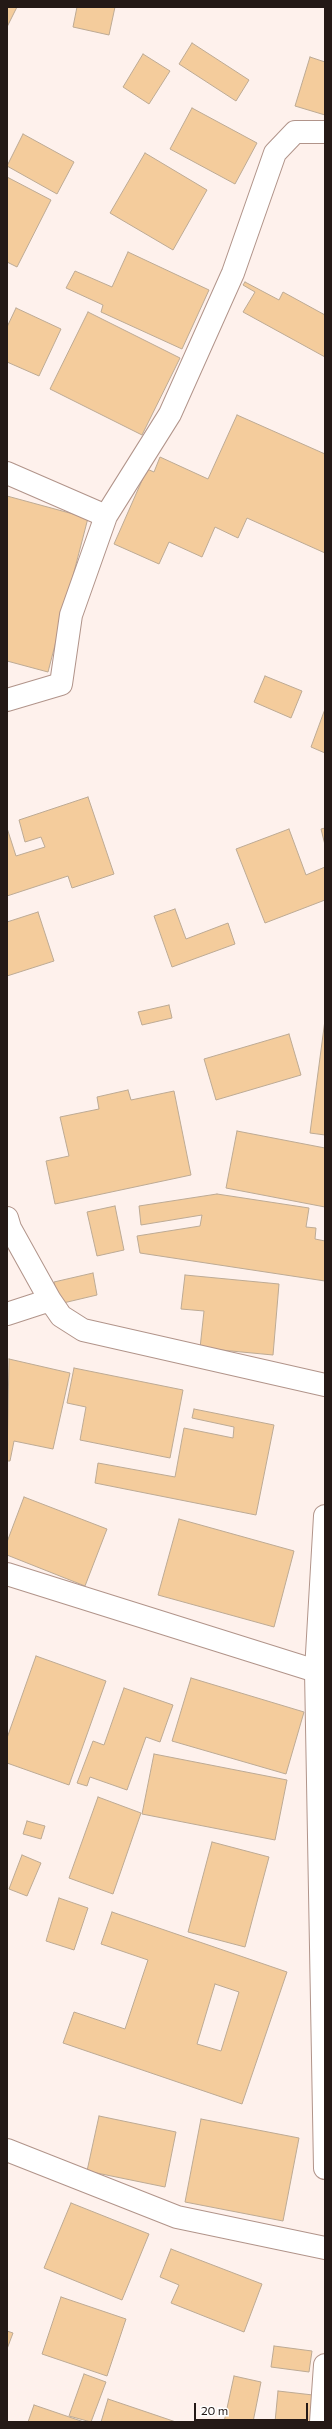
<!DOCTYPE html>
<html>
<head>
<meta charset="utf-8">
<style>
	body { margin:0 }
	#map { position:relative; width:332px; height:2429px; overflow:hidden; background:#fef1ec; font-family:Commissioner,sans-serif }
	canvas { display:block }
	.frame { position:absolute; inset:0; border:8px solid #241916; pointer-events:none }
	.scale { position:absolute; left:194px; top:2403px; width:114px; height:18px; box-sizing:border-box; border:2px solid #241916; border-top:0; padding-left:5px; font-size:12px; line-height:14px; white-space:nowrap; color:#241916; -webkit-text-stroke:3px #fff; paint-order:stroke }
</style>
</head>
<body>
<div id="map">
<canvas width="332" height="2429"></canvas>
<div class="frame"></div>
<div class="scale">20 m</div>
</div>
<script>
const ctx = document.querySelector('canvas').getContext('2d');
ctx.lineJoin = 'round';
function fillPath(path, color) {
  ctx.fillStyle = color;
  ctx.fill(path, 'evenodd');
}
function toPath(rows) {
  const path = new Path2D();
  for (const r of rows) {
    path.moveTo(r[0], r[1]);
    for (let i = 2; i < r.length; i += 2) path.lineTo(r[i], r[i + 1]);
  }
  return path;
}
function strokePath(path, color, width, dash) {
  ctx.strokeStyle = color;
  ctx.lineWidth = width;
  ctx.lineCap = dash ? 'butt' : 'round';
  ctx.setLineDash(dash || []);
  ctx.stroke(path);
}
const building = toPath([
	[7,7,17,7,7,27,7,7],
	[77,7,115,7,109,35,73,27,77,7],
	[192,43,249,80,236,101,179,64,192,43],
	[143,54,170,71,149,104,123,87,143,54],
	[310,57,325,62,325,115,295,106,310,57],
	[192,108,257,143,235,184,170,149,192,108],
	[23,134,74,162,57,194,7,166,23,134],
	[145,153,207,190,173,250,110,213,145,153],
	[7,177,51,200,17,267,7,262,7,177],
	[128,252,209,290,182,349,101,312,103,305,66,288,75,271,112,287,128,252],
	[245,282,279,300,283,292,325,315,325,357,243,312,255,292,243,285,245,282],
	[16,308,61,329,39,376,7,362,7,327,16,308],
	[88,312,180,358,142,435,50,389,88,312],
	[237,415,325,454,325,553,247,518,238,538,215,527,202,557,169,542,159,564,114,544,147,469,154,472,160,457,208,479,237,415],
	[7,496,88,518,48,672,7,661,7,496],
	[265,676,302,691,291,718,254,702,265,676],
	[325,709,325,753,311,747,325,709],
	[88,797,114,874,72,888,68,876,7,896,7,828,16,856,45,847,41,837,25,842,19,820,88,797],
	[325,828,325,845,321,829,325,828],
	[289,829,306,875,325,867,325,900,265,923,236,849,289,829],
	[175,909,186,939,228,923,235,944,172,967,154,916,175,909],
	[38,912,54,961,7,976,7,922,38,912],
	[169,1005,172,1018,142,1025,138,1012,169,1005],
	[325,1020,325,1135,310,1133,325,1020],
	[289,1034,301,1075,216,1100,204,1059,289,1034],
	[128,1090,131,1100,174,1091,191,1175,55,1204,46,1161,69,1156,60,1117,99,1109,97,1097,128,1090],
	[237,1131,325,1148,325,1207,226,1188,237,1131],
	[217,1194,309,1208,306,1227,316,1228,315,1239,325,1241,325,1281,140,1253,137,1236,200,1226,202,1215,141,1225,139,1206,217,1194],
	[115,1206,124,1250,97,1256,87,1212,115,1206],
	[93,1273,97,1295,59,1304,54,1282,93,1273],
	[185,1275,279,1284,273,1355,200,1348,204,1311,181,1309,185,1275],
	[9,1359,70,1373,53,1449,14,1441,10,1461,7,1461,9,1359],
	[74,1368,183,1390,170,1458,80,1440,86,1407,67,1403,74,1368],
	[194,1409,274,1425,256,1515,95,1483,98,1463,175,1477,184,1428,233,1438,234,1427,192,1418,194,1409],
	[24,1497,107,1529,85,1586,7,1555,7,1542,24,1497],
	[179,1519,294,1551,274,1627,158,1595,179,1519],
	[36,1656,106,1681,69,1785,7,1763,7,1738,36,1656],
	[191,1678,304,1712,286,1774,172,1741,191,1678],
	[124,1688,173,1705,160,1742,146,1737,127,1790,90,1777,87,1786,77,1783,93,1741,104,1745,124,1688],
	[154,1754,287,1780,275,1840,142,1814,154,1754],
	[98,1797,141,1813,113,1894,69,1878,98,1797],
	[27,1821,45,1826,41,1839,23,1834,27,1821],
	[212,1842,269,1857,245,1947,188,1932,212,1842],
	[22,1855,41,1863,27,1896,9,1889,22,1855],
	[59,1898,88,1908,74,1950,46,1941,59,1898],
	[112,1912,287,1972,242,2104,63,2043,74,2012,125,2029,148,1960,101,1944,112,1912],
	[215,1984,239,1992,221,2051,197,2044,215,1984],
	[99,2116,176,2132,165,2187,87,2171,99,2116],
	[201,2119,299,2138,283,2221,185,2202,201,2119],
	[71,2203,149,2234,122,2300,44,2268,71,2203],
	[171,2249,262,2284,244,2332,171,2303,179,2285,160,2277,171,2249],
	[61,2297,126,2319,107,2376,42,2354,61,2297],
	[7,2331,13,2333,7,2349,7,2331],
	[274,2346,312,2351,309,2372,271,2367,274,2346],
	[84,2374,106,2382,91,2422,69,2416,84,2374],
	[234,2376,261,2382,253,2422,224,2422,234,2376],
	[278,2391,313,2395,310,2422,275,2422,278,2391],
	[108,2399,176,2422,101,2422,108,2399],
	[34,2405,84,2422,28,2422,34,2405]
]);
fillPath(building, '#f4cc9c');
strokePath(building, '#bdaa94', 1);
const minor = toPath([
	[7,473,106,516],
	[7,700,61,684,71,615,106,516,170,414,233,273,275,153,295,132,325,132],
	[7,1218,10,1228,50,1300,61,1316,83,1330,325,1385],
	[7,1314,50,1300],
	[7,1574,316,1671],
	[7,2150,177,2217,325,2248]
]);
const major = toPath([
	[325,1516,316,1671,325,2168],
	[321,2422,325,2365]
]);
strokePath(minor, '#b1948a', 24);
strokePath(major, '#b1948a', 24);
strokePath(minor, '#fff', 22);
strokePath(major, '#fff', 22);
</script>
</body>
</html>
